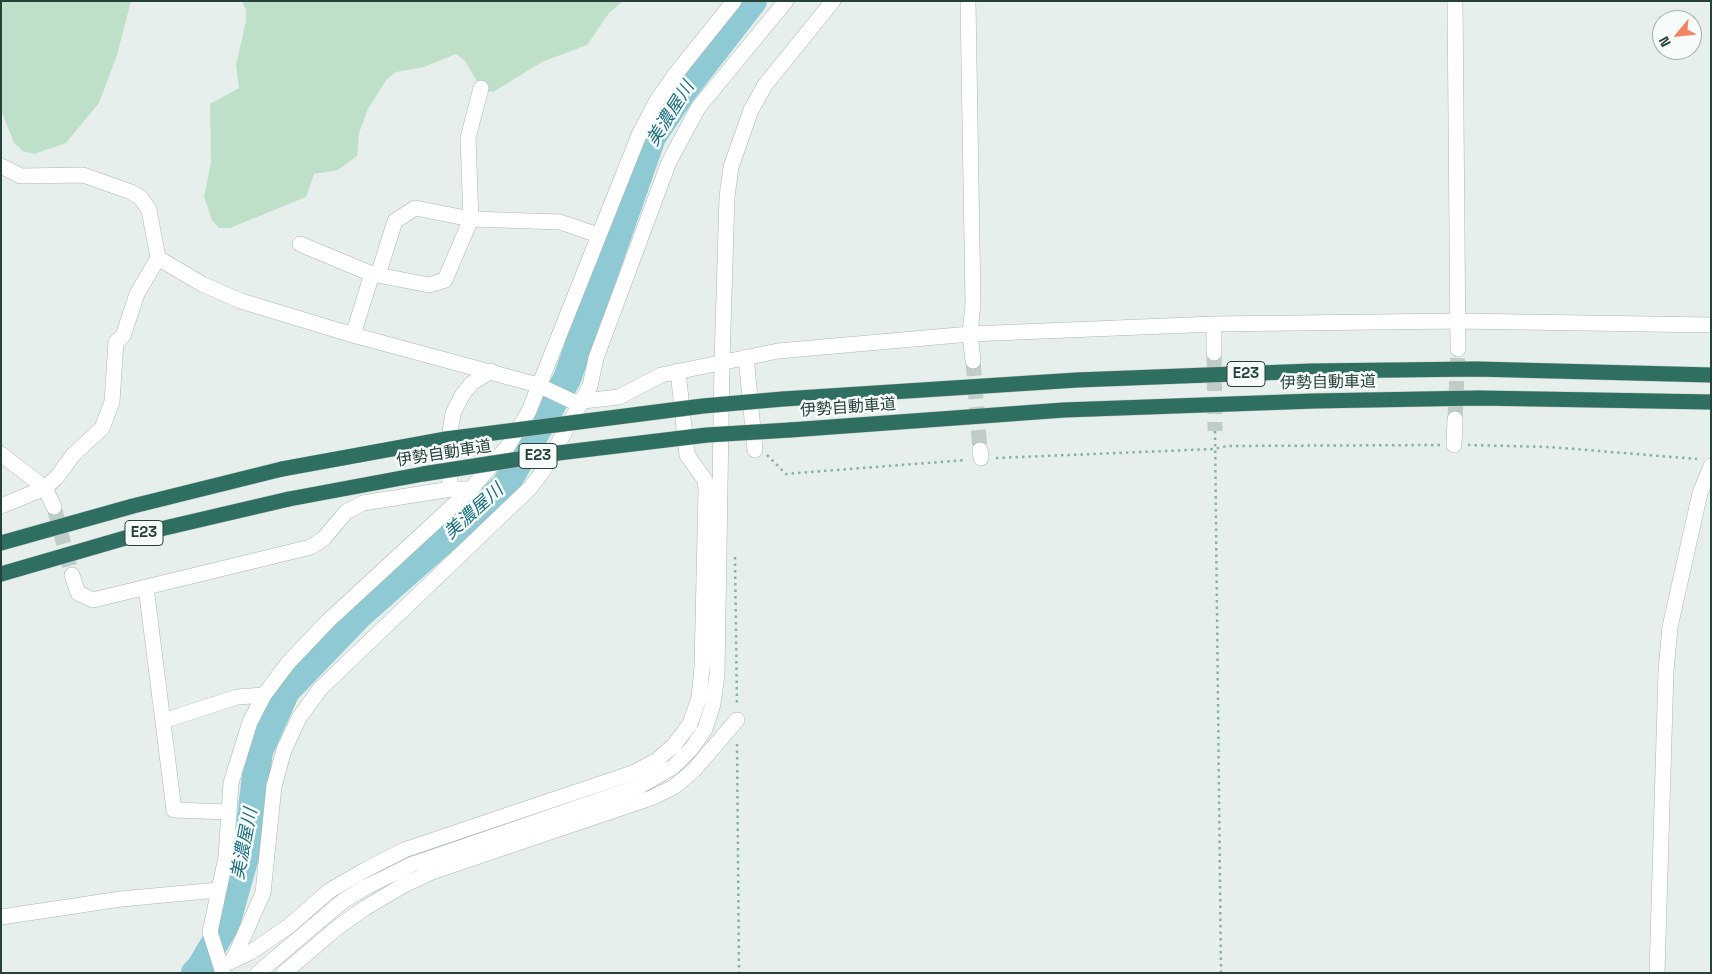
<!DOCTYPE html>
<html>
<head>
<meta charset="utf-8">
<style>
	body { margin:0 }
	#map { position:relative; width:1712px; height:974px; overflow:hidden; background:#e6efeb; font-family:"Space Grotesk",sans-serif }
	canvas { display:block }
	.frame { position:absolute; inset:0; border:2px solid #24423a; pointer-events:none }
	.north { position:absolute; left:1652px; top:10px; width:50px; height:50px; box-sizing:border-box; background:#f7fbf9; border:1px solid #a3b1ad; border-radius:50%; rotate:242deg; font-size:14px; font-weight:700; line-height:20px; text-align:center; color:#24423a }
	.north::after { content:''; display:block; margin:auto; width:18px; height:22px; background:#f4845f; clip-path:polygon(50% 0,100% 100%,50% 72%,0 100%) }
</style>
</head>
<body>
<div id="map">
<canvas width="1712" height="974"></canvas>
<div class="frame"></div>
<div class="north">N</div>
</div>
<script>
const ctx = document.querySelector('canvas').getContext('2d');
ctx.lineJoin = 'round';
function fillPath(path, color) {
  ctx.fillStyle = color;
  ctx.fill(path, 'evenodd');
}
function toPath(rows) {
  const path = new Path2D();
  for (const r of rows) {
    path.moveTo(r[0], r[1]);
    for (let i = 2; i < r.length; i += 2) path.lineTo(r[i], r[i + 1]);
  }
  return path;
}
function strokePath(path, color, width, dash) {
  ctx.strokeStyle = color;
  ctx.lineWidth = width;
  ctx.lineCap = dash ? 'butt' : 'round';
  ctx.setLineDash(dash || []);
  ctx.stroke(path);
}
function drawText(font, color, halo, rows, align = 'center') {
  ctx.font = font + ' "Space Grotesk","Noto Sans JP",sans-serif';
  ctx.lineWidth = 5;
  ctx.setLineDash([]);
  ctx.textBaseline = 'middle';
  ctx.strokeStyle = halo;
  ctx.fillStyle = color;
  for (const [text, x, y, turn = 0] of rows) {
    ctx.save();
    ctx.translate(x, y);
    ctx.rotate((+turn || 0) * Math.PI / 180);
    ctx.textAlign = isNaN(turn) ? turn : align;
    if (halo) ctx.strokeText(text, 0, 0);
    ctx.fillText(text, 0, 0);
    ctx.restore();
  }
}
fillPath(toPath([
	[1,1,131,1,117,55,99,103,66,143,34,154,23,151,14,143,1,110],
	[242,1,623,1,609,13,587,45,542,62,493,92,482,90,465,61,456,54,424,67,396,72,387,79,368,109,359,133,357,156,338,170,314,174,306,197,230,228,219,228,212,220,204,197,211,162,210,104,239,88,236,65,246,21,246,10]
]), '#bfe0c8');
strokePath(toPath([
	[195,973,200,968,226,924,247,850,259,751,286,691,359,615,505,486,567,379,652,137,683,91,753,1]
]), '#8ec9d4', 28);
strokePath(toPath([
	[1214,353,1215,431],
	[973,361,980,450],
	[1455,419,1458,349],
	[54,507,72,575]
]), '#bfccc8', 15, [15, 8]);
const minor = toPath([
	[968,1,973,304,970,334,973,361],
	[1455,1,1458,349],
	[1,166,21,176,83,175,131,192,141,198,149,210,158,258,202,284,241,301,353,335,538,385,574,402,619,397,661,375,778,351,970,334,1214,324,1458,321,1711,325],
	[300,244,372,274,429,285,445,280,471,219,468,138,481,88],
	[378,275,395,221,415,208,471,219,560,222,598,235],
	[1214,324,1214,353],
	[353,335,372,274],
	[746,357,755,450],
	[1454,445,1455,419],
	[980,450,981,458],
	[1,454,45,488,54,507],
	[450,483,448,445,453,413,463,394,472,383,491,371],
	[1,506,45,488,57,477,73,455,102,428,112,402,116,342,123,336,137,294,158,258],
	[72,575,78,593,93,600,311,547,324,538,346,512,363,503,451,489,471,489],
	[146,587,174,810,228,812],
	[163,721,237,697,264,695],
	[1,917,121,899,218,890],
	[233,960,263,893,274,786,284,750,299,718,320,689,530,488,543,471,590,386,596,358,669,162,698,108,786,1],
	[230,962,251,952,289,926,329,891,365,870,404,850,635,772,657,760,674,745,690,724,699,698,702,667,706,489,705,480,687,455,678,371],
	[223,973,210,932,226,857,231,783,250,722,264,695,288,663,328,621,471,489,508,446,529,411,639,135,656,102,674,76,734,1],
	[258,973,343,901,366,887,413,864,640,786,673,767,691,749,705,729,713,704,717,675,722,361,727,197,731,167,751,110,765,85,833,1],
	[284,973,338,927,365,908,404,885,432,872,651,798,674,787,693,771,737,720],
	[1657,973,1666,671,1670,627,1700,493,1711,466]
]);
const highway = toPath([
	[783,399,1077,380,1312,371,1476,369,1711,375],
	[790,430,1064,410,1314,401,1479,398,1711,402],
	[1,543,133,506,282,469],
	[1,574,139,534,289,499]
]);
strokePath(minor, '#a8b8b2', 16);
strokePath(highway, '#c2cac8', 16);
strokePath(toPath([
	[1215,431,1221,973],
	[1468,445,1550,447,1697,459],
	[767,455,786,474,966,460],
	[996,458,1214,449,1227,446,1440,445],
	[735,557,737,706],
	[737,744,739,973]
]), '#86b3a5', 2.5, [2.5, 4]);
strokePath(minor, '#fff', 15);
strokePath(highway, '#2f6f62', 15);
const highwayBridge = toPath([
	[282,469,446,439,703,406,783,399],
	[289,499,423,474,558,453,707,435,790,430]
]);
strokePath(highwayBridge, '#c2cac8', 16, []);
strokePath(highwayBridge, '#2f6f62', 15);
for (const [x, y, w] of [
	[1246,374,38],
	[538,456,38],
	[144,533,38]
]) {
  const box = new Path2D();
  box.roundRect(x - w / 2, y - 12.5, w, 25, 4);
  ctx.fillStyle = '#f7fbf9';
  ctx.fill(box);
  strokePath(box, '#24423a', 1);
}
drawText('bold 15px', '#24423a', null, [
	["E23",1246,374],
	["E23",538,456],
	["E23",144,533]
]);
drawText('16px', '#24423a', '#f7fbf9', [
	["伊勢自動車道",1328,383,-1],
	["伊勢自動車道",848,408,-4],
	["伊勢自動車道",444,454,-9]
]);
drawText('italic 18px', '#1c6f80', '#f7fbf9', [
	["美濃屋川",671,114,-58],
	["美濃屋川",474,512,-42],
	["美濃屋川",245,844,-79]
]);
</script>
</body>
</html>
